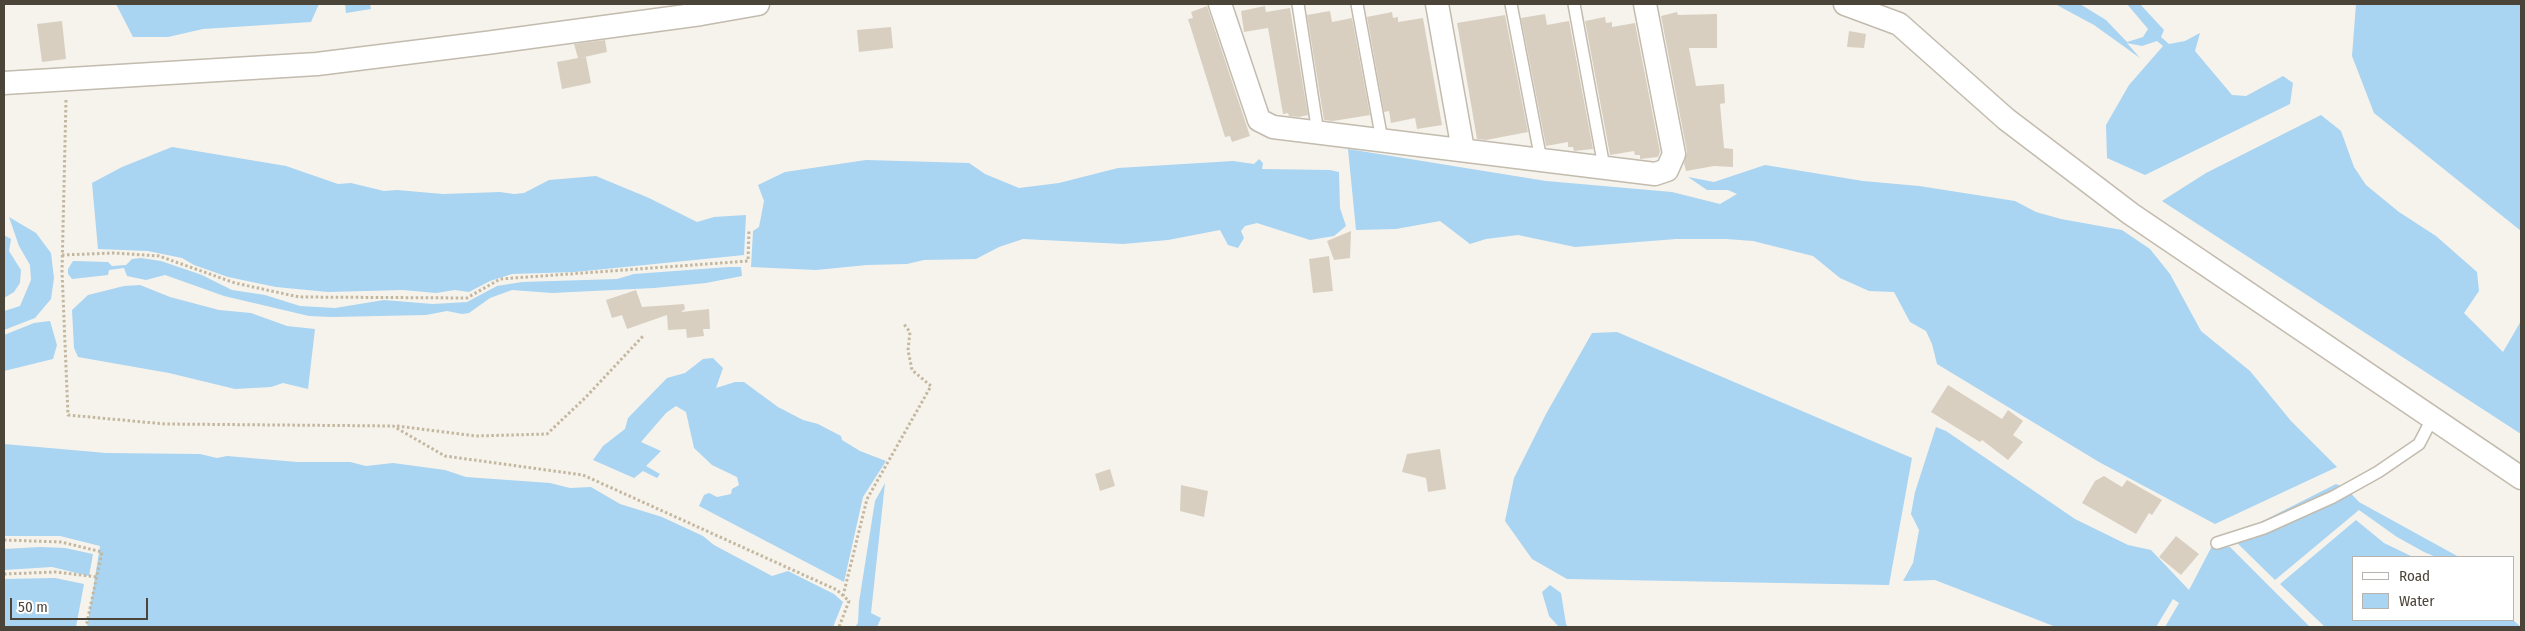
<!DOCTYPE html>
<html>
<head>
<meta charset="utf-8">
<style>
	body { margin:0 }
	#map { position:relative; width:2525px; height:631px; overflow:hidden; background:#f6f3ec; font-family:"Fira Sans Condensed",sans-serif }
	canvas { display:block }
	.frame { position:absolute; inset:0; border:5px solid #4b4439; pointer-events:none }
	.legend { position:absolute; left:2352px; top:556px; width:162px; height:65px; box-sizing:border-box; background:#fff; border:1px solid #b7b4b0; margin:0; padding:6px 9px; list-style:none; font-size:15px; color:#4b4439 }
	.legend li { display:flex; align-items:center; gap:10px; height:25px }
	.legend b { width:25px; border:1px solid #b7b4b0 }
	.scale { position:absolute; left:10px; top:598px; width:138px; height:22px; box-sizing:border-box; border:2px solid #4b4439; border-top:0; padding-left:6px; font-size:15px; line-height:18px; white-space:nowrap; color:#4b4439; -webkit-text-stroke:4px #fff; paint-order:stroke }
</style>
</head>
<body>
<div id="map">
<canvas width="2525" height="631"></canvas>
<div class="frame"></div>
<ul class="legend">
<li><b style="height:6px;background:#fff"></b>Road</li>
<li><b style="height:14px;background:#a9d4f2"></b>Water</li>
</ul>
<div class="scale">50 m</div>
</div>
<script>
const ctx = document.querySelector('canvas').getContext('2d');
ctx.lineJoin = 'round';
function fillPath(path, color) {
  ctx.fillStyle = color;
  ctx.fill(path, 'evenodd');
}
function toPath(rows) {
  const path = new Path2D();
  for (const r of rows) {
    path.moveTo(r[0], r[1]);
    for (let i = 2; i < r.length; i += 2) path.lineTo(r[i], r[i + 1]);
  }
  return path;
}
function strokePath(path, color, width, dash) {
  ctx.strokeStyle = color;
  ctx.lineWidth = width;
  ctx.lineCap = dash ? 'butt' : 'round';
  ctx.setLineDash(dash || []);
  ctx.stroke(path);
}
fillPath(toPath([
	[116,4,319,4,311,22,203,29,168,37,133,37],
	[345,4,370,4,371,9,346,13],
	[2055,4,2080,4,2106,20,2127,42,2143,37,2148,29,2127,4,2140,4,2164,30,2161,37,2169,44,2185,41,2200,33,2195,51,2232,95,2246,96,2283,76,2293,83,2290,104,2145,175,2107,158,2106,125,2129,85,2163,46,2157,41,2142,46,2127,43,2140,58,2094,25],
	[2356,4,2521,4,2521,231,2374,113,2352,56],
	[2321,115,2341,131,2354,167,2366,185,2399,212,2436,236,2477,272,2479,291,2464,313,2503,352,2521,321,2521,434,2162,201,2206,173],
	[172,147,286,166,338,184,351,183,384,191,397,190,443,194,500,192,514,194,524,193,549,180,596,176,649,198,697,222,714,217,746,215,744,255,575,272,512,274,490,281,469,292,455,290,436,293,403,290,328,292,276,287,228,277,194,265,182,258,148,251,98,249,92,183,122,167],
	[1348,149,1546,181,1672,192,1720,204,1737,194,1728,190,1707,190,1688,177,1714,182,1765,165,1863,181,1919,186,2015,201,2036,212,2061,219,2122,230,2150,249,2170,274,2201,331,2250,371,2291,421,2337,467,2215,524,2099,462,1937,364,1932,344,1926,331,1910,322,1894,292,1869,291,1840,278,1813,256,1753,241,1726,239,1676,239,1575,247,1518,235,1486,239,1470,244,1440,221,1396,229,1356,230],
	[1259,159,1263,163,1262,169,1330,170,1339,172,1340,208,1346,226,1334,236,1310,240,1257,223,1245,226,1241,231,1244,238,1238,248,1228,245,1220,230,1168,240,1123,244,1023,239,999,247,976,259,924,260,907,264,867,265,816,270,751,267,753,231,759,227,764,201,758,185,785,172,866,160,969,163,985,174,1019,188,1059,183,1118,168,1233,161,1254,164],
	[9,217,36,233,51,253,54,278,51,299,35,318,4,330,4,311,20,306,31,280,30,265,19,246],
	[4,235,11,239,9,251,21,270,20,283,14,292,4,298],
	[141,258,161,261,202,275,232,290,265,295,300,306,335,308,384,300,433,304,467,302,497,286,522,282,617,279,634,274,729,267,741,267,742,276,706,283,654,288,552,293,512,290,490,298,469,313,462,314,447,311,426,315,331,317,309,316,224,296,165,275,146,280,127,276,124,268,109,270,108,275,72,279,68,274,68,269,73,261,108,262,112,266,126,265,132,259],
	[140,285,170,297,219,310,251,313,287,326,315,329,308,389,283,383,271,387,235,389,169,373,78,357,74,348,72,310,88,295,124,286],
	[50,321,57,345,53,359,4,371,4,335,34,323],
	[1617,332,1912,458,1889,585,1567,579,1532,559,1505,521,1514,478,1546,414,1592,333],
	[713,358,723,368,716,388,735,382,744,382,778,407,803,420,818,424,841,436,842,440,860,451,886,461,863,497,844,582,699,506,704,495,709,493,717,497,731,494,732,489,739,485,737,477,712,465,694,448,686,412,676,406,666,413,641,442,661,451,646,466,660,474,657,478,643,471,634,478,593,460,603,446,625,429,628,418,667,378,685,373,703,359],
	[1936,427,1946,431,2075,519,2128,545,2151,550,2189,590,2212,546,2230,547,2310,627,2165,627,2179,603,2173,599,2156,627,2056,627,1935,580,1903,581,1913,563,1919,530,1911,514,1915,492],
	[4,444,106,453,200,454,217,458,227,456,297,462,350,462,366,466,393,463,445,470,466,477,550,483,570,488,591,487,620,504,662,517,703,536,714,545,772,576,788,571,834,594,843,602,833,627,87,627,100,546,60,536,4,536],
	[885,483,871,613,881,618,877,627,855,627,858,623,859,602,875,501],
	[2336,484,2346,488,2359,502,2459,557,2436,557,2424,552,2397,537,2359,510,2275,580,2231,537],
	[2356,520,2384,543,2413,557,2354,557,2354,620,2513,620,2521,627,2325,627,2280,584],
	[40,547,65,548,93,554,89,576,52,567,4,570,4,549],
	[55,578,84,584,76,627,4,627,4,579],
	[1550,585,1561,593,1566,624,1568,627,1559,627,1549,616,1542,592]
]), '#a9d4f2');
fillPath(toPath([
	[1207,6,1250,136,1232,142,1230,136,1225,137,1188,19,1193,18,1191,12],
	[1265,6,1266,12,1290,8,1308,115,1299,117,1289,116,1288,113,1283,114,1268,28,1244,32,1241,11],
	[1330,11,1332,22,1352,18,1370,115,1333,121,1324,120,1307,15],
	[1392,12,1393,18,1398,17,1398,22,1423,18,1442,125,1417,129,1415,118,1391,123,1389,111,1384,112,1367,17],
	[1677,12,1678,15,1717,14,1717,48,1689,48,1696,86,1724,84,1725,103,1720,104,1724,148,1733,149,1733,167,1714,166,1686,171,1684,163,1687,152,1661,16],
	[1545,14,1547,25,1569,21,1593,149,1574,151,1573,147,1568,147,1568,142,1546,146,1521,18],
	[1505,15,1528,132,1486,140,1477,139,1457,23],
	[1605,17,1606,23,1612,22,1612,27,1635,23,1660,152,1658,157,1640,159,1640,155,1635,155,1634,151,1610,155,1585,21],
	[62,21,66,59,42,62,37,24],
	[891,27,893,48,859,52,857,30],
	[1849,31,1866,34,1864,48,1847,47],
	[605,40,607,52,580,58,586,57,591,83,562,89,557,62,578,58,574,44],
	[1351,231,1350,258,1334,260,1327,241],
	[1329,256,1333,291,1313,293,1309,259],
	[636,290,642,307,684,304,685,309,681,312,709,309,710,329,703,329,704,336,687,338,686,329,668,330,667,315,627,329,622,315,612,318,606,300],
	[1948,385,2002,419,2008,410,2023,421,2013,435,2023,442,2008,460,1982,440,1980,442,1931,412],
	[1440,449,1446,489,1428,492,1426,478,1402,472,1407,454],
	[1110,469,1115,486,1100,491,1095,474],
	[2104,476,2122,487,2127,480,2162,500,2152,515,2149,513,2136,534,2082,503,2095,481],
	[1181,485,1208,491,1204,517,1180,511],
	[2176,536,2199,554,2181,575,2159,557]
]), '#d8cfc1');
const service = toPath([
	[1298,4,1318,133],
	[1357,4,1382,140],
	[1511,4,1541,160],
	[1574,4,1604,167],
	[2217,543,2264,528,2333,497,2378,472,2419,444,2433,417]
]);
const minor = toPath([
	[1220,4,1259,120,1273,127,1655,174,1667,170,1674,154,1645,4],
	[1437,4,1463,150],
	[1845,4,1899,24,2006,119,2131,214,2521,478],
	[4,83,317,64,486,43,701,14,758,4]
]);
strokePath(service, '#c2bbae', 14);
strokePath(minor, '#c2bbae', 25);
strokePath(toPath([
	[66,100,62,271,68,415,165,424,393,426,445,456,583,475,837,590,849,601,839,627],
	[62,255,114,253,159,256,235,283,299,297,467,298,500,279,748,261,749,230],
	[397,426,476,436,547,434,585,398,644,335],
	[4,540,61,542,102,552,86,627],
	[4,574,56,572,97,577],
	[843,596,867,499,931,386,912,370,908,350,910,332,903,323]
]), '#c4b79f', 3, [2.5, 2.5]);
strokePath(service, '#fff', 11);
strokePath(minor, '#fff', 22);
</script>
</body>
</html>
